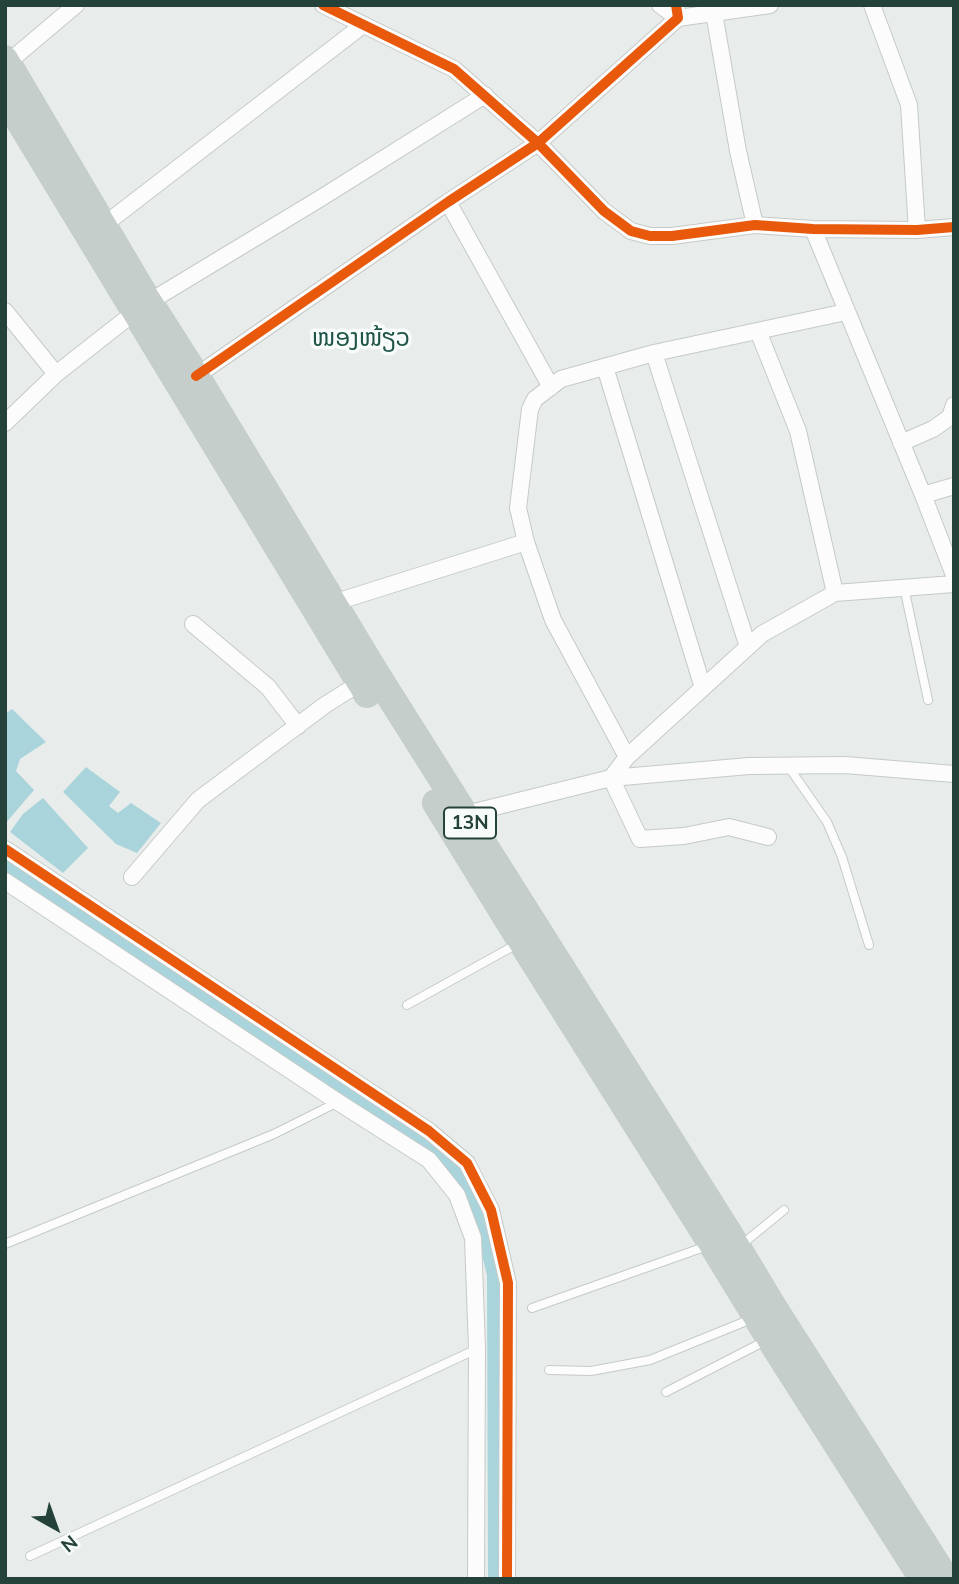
<!DOCTYPE html>
<html>
<head>
<meta charset="utf-8">
<style>
	body { margin:0 }
	#map { position:relative; width:959px; height:1584px; overflow:hidden; background:#e8edeb; font-family:Mulish,sans-serif }
	canvas { display:block }
	.frame { position:absolute; inset:0; border:7px solid #24423a; pointer-events:none }
	.north { position:absolute; left:21px; top:1493px; width:70px; height:70px; -webkit-text-stroke:5px #f7fbf9; paint-order:stroke; rotate:140deg; font-size:19px; font-weight:700; line-height:28px; text-align:center; color:#24423a }
	.north::after { content:''; display:block; margin:auto; width:24px; height:32px; background:#24423a; clip-path:polygon(50% 0,100% 100%,50% 72%,0 100%) }
</style>
</head>
<body>
<div id="map">
<canvas width="959" height="1584"></canvas>
<div class="frame"></div>
<div class="north">N</div>
</div>
<script>
const ctx = document.querySelector('canvas').getContext('2d');
ctx.lineJoin = 'round';
function fillPath(path, color) {
  ctx.fillStyle = color;
  ctx.fill(path, 'evenodd');
}
function toPath(rows) {
  const path = new Path2D();
  for (const r of rows) {
    path.moveTo(r[0], r[1]);
    for (let i = 2; i < r.length; i += 2) path.lineTo(r[i], r[i + 1]);
  }
  return path;
}
function strokePath(path, color, width, dash) {
  ctx.strokeStyle = color;
  ctx.lineWidth = width;
  ctx.lineCap = dash ? 'butt' : 'round';
  ctx.setLineDash(dash || []);
  ctx.stroke(path);
}
function drawText(font, color, halo, rows, align = 'center') {
  ctx.font = font + ' Mulish,"Noto Sans Lao",sans-serif';
  ctx.lineWidth = 7;
  ctx.setLineDash([]);
  ctx.textBaseline = 'middle';
  ctx.strokeStyle = halo;
  ctx.fillStyle = color;
  for (const [text, x, y, turn = 0] of rows) {
    ctx.save();
    ctx.translate(x, y);
    ctx.rotate((+turn || 0) * Math.PI / 180);
    ctx.textAlign = isNaN(turn) ? turn : align;
    if (halo) ctx.strokeText(text, 0, 0);
    ctx.fillText(text, 0, 0);
    ctx.restore();
  }
}
fillPath(toPath([
	[12,709,46,742,20,759,16,771,34,790,5,824,5,714],
	[86,767,120,792,109,806,118,813,131,803,161,823,137,853,116,844,63,792],
	[43,798,88,848,63,873,10,832,23,814]
]), '#a9d4db');
strokePath(toPath([
	[5,865,53,899,412,1132,457,1173,481,1220,495,1274,496,1579]
]), '#a9d4db', 16);
const service = toPath([
	[904,587,928,700],
	[788,766,827,822,842,857,869,945],
	[407,1005,519,943],
	[5,1244,274,1134,338,1102],
	[740,1246,784,1210],
	[532,1308,710,1245],
	[549,1370,591,1371,650,1360,754,1318],
	[666,1392,767,1340],
	[30,1556,477,1349]
]);
const minor = toPath([
	[323,5,454,69,538,143,604,211,631,231,650,236,672,236,755,225,813,229,917,230,954,227],
	[660,5,678,18,770,5],
	[872,5,909,105,917,230],
	[714,13,738,151,755,225],
	[5,65,76,5],
	[448,202,551,387],
	[104,225,363,25],
	[813,229,923,495,954,575],
	[149,302,321,198,485,95],
	[5,311,56,374],
	[758,331,798,431,835,593],
	[654,353,748,647],
	[605,367,703,688],
	[196,376,448,202,538,143,678,18,676,5],
	[5,423,56,374,135,312],
	[901,443,933,429,950,417,954,405],
	[923,495,954,486],
	[526,542,518,508,530,409,535,399,561,379,654,353,846,312],
	[333,603,526,542,553,620,627,757],
	[193,624,268,687,298,726],
	[458,816,611,778,749,766,845,765,954,774],
	[768,837,729,827,684,836,640,839,611,778,627,757,762,634,835,593,954,584],
	[5,849,429,1131,467,1163,491,1210,508,1283,507,1579],
	[132,877,198,800,325,705,360,683],
	[5,881,338,1102,429,1160,457,1195,473,1238,477,1349,476,1579]
]);
const trunk = toPath([
	[5,59,142,291,196,376,376,674,729,1234,773,1307,946,1579],
	[5,97,367,694],
	[436,803,521,941,712,1244,770,1339,923,1579]
]);
strokePath(service, '#c5cac8', 10);
strokePath(minor, '#c5cac8', 18);
strokePath(trunk, '#c3ccc9', 28);
strokePath(service, '#fcfcfc', 8);
strokePath(minor, '#fcfcfc', 16);
strokePath(trunk, '#c6cecc', 26);
strokePath(toPath([
	[323,5,454,69,538,143,604,211,631,231,650,236,672,236,755,225,813,229,917,230,954,227],
	[196,376,448,202,538,143,678,18,676,5],
	[5,849,429,1131,467,1163,491,1210,508,1283,507,1579]
]), '#e8590c', 10);
for (const [x, y, w] of [
	[470,823,52]
]) {
  const box = new Path2D();
  box.roundRect(x - w / 2, y - 15.5, w, 31, 5);
  ctx.fillStyle = '#f7fbf9';
  ctx.fill(box);
  strokePath(box, '#24423a', 2);
}
drawText('bold 19px', '#24423a', null, [
	["13N",470,823]
]);
drawText('24px', '#1f5548', '#f7fbf9', [
	["ໜອງໜ້ຽວ",361,339]
]);
</script>
</body>
</html>
